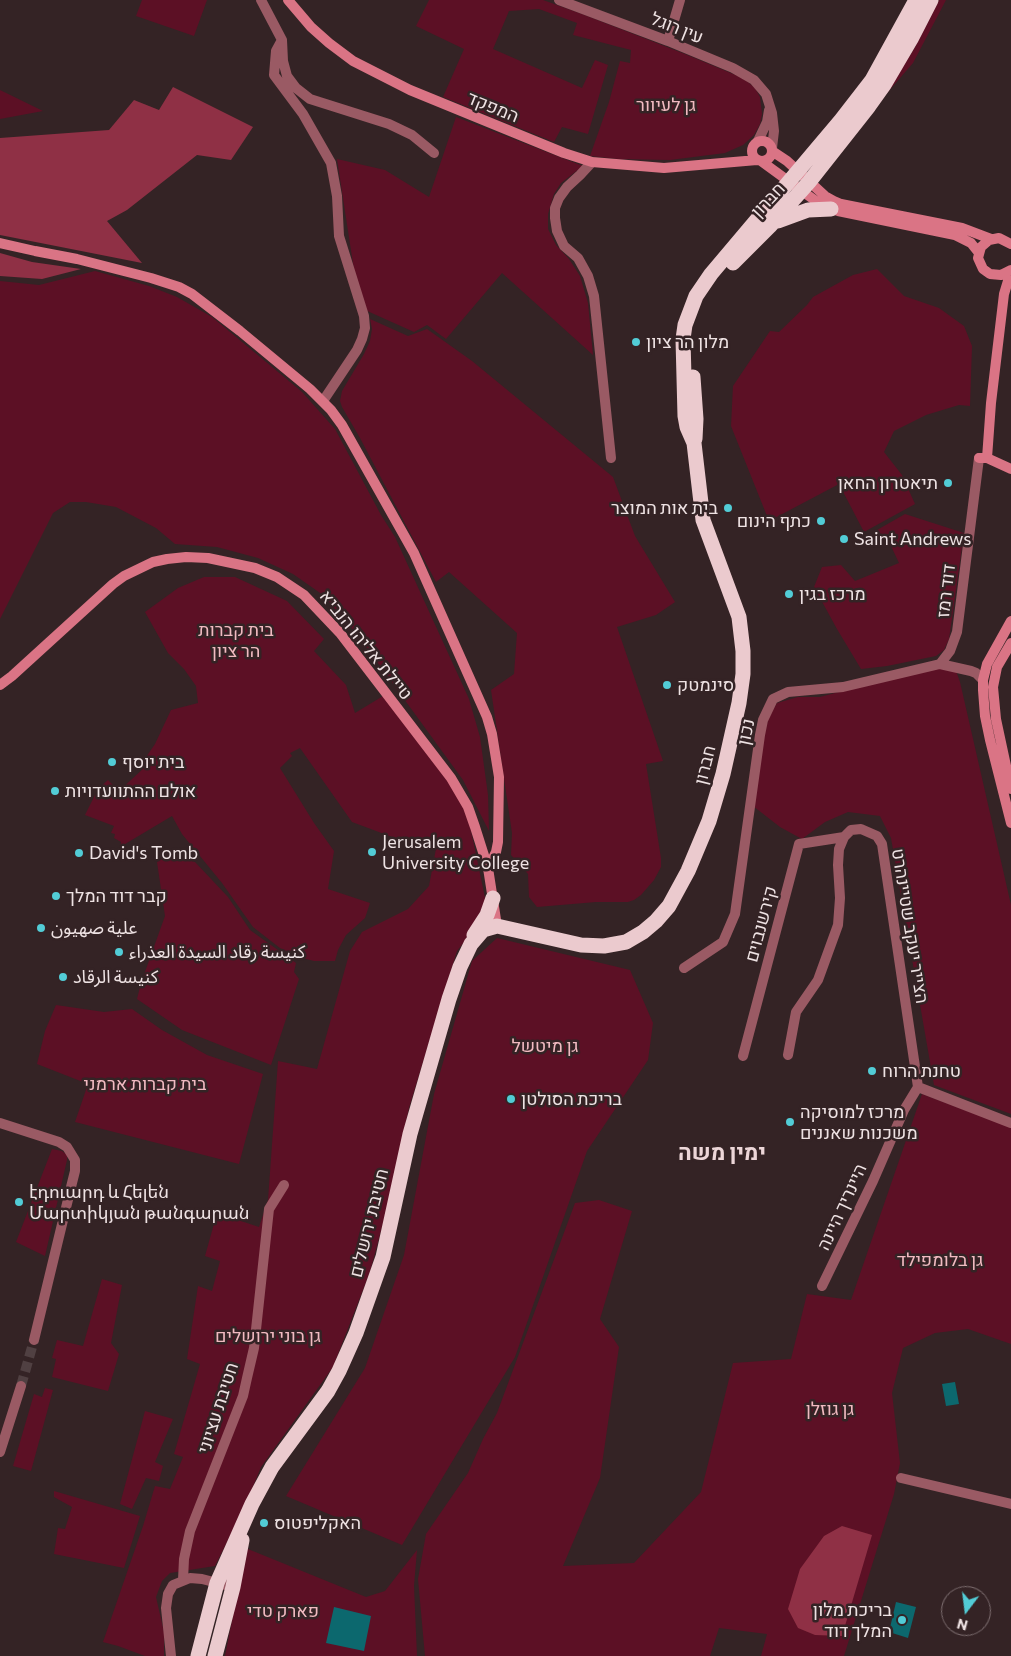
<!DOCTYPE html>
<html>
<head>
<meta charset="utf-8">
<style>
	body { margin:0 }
	#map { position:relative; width:1011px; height:1656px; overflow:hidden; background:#342325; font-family:Commissioner,sans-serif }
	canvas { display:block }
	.north { position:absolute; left:941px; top:1586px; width:50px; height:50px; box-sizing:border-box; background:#342325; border:1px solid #7e6f71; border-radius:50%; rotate:195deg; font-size:14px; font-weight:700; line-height:20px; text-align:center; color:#eee2e3 }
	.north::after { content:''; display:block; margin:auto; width:18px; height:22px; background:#52ccd6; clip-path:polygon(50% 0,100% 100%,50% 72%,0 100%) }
</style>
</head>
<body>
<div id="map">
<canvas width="1011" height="1656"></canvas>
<div class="north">N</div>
</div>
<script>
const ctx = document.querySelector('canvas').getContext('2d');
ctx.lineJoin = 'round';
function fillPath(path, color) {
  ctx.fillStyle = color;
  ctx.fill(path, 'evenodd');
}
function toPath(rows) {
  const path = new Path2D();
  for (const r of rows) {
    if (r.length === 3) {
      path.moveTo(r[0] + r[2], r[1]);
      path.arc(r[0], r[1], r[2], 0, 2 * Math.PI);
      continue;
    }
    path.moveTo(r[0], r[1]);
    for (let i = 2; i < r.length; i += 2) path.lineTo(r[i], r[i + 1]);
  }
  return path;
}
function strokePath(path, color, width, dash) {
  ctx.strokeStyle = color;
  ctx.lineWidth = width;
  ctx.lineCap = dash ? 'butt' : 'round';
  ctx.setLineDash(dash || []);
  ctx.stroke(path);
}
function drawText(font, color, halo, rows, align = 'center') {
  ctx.font = font + ' Commissioner,"Noto Sans Arabic","Noto Sans Armenian",Heebo,sans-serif';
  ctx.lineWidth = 5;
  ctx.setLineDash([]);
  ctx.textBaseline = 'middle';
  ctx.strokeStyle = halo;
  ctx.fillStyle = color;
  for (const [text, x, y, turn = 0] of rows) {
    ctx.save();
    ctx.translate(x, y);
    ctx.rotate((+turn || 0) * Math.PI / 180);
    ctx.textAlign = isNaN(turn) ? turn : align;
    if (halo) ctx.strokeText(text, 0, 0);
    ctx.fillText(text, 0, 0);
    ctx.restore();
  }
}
fillPath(toPath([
	[142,0,207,0,194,36,136,16],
	[429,0,543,0,582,14,685,54,738,76,748,82,755,88,760,97,762,114,760,124,754,135,743,145,725,153,670,160,618,159,590,156,609,102,620,61,630,63,631,50,573,35,577,23,539,9,509,11,493,49,582,88,595,60,608,65,588,134,562,127,554,142,443,97,464,49,416,26],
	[939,0,946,0,913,63,881,100,914,49],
	[0,90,43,111,0,119],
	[456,117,583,166,561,183,554,194,548,214,548,229,556,245,569,259,580,276,588,303,593,355,502,273,446,339,427,325,414,332,365,310,354,270,337,159,385,170,429,197],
	[877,269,904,296,939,308,964,326,972,346,970,406,959,405,926,415,894,431,884,452,902,475,915,504,864,532,839,484,769,521,731,426,733,386,770,331,779,332,807,305,813,297,853,275],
	[95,271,149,286,177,297,212,317,302,392,335,429,381,515,395,537,469,699,480,737,488,795,489,831,463,780,356,633,323,595,293,574,258,558,217,547,175,544,156,528,116,507,86,502,70,502,53,513,0,619,0,281,39,285],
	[370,319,408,336,427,329,472,361,613,477,635,536,675,602,656,615,617,627,663,761,646,764,661,858,661,867,654,880,641,895,634,900,628,902,596,902,537,907,529,897,528,874,511,855,512,833,491,690,514,674,517,633,449,572,436,582,360,438,342,407,340,401,342,391,364,354,370,341,372,329],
	[905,514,964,533,949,639,944,650,936,656,887,666,861,669,837,629,814,587,822,567,841,565,855,581,899,563,891,546,877,530],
	[204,577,235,577,287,601,324,639,314,651,346,685,355,713,383,696,447,778,468,816,490,922,476,927,457,951,409,1108,386,1212,370,1272,333,1367,261,1467,246,1504,215,1566,170,1573,162,1581,156,1597,164,1632,164,1656,145,1656,118,1646,103,1642,143,1526,155,1486,170,1489,183,1457,174,1454,200,1364,187,1359,198,1286,212,1291,220,1261,205,1256,217,1213,259,1227,268,1200,278,1061,317,1069,350,951,362,932,408,909,429,886,438,838,419,847,352,822,300,748,290,753,292,756,280,768,314,823,334,851,328,889,370,903,365,918,346,935,338,950,335,961,314,961,302,958,280,948,253,927,222,883,182,834,172,816,120,847,121,842,114,838,115,834,111,833,114,826,85,815,98,789,108,780,119,791,145,767,144,760,155,744,171,710,198,703,196,686,184,669,168,653,145,612,178,588],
	[943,664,955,668,960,682,1011,905,1011,1114,934,1085,891,838,880,816,848,812,825,822,802,839,780,827,753,806,761,747,769,716,777,703,798,697,820,697],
	[171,854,195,862,228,897,250,930,296,963,294,972,299,979,271,1065,182,1030,137,999,141,983,165,916,157,862],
	[497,938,630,970,653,1023,648,1060,587,1151,515,1357,402,1545,286,1496,365,1368,404,1255,434,1094,472,961],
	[56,1005,104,1012,132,1009,162,1030,207,1055,263,1074,239,1164,75,1122,88,1084,37,1064,45,1031],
	[922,1094,1011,1127,1011,1344,968,1329,935,1333,903,1348,892,1393,900,1463,894,1494,844,1656,761,1656,767,1634,719,1628,710,1656,425,1656,418,1579,426,1534,468,1473,483,1439,497,1413,575,1203,599,1200,632,1211,600,1319,619,1347,600,1478,563,1566,634,1563,701,1492,733,1363,791,1359,807,1294,851,1300],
	[52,1149,62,1151,67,1155,67,1160,45,1256,16,1242],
	[102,1279,122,1285,111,1343,119,1354,108,1391,52,1377,56,1359,52,1358,57,1340,83,1346],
	[45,1388,53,1390,31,1471,13,1466,34,1394,42,1397],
	[145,1411,173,1419,155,1462,163,1466,159,1481,146,1478,132,1509,120,1504],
	[54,1491,140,1516,124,1568,54,1554,58,1528,65,1529,72,1507,54,1497],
	[243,1547,366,1597,385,1591,417,1550,414,1586,417,1656,225,1656,235,1605]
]), '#5c1025');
fillPath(toPath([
	[173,87,253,127,231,160,197,155,127,210,107,221,142,263,0,235,0,138,109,130,134,100,159,110],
	[0,253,32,262,81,269,42,279,0,276],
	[842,1526,872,1535,842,1636,815,1635,798,1628,788,1609,800,1569,824,1536]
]), '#8f3045');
fillPath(toPath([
	[955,1382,959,1404,946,1406,942,1384],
	[896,1602,916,1607,908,1638,889,1632],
	[334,1607,371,1616,364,1651,326,1643]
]), '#0c686e');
strokePath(toPath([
	[21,1386,34,1340]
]), '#504042', 10, [10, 5]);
strokePath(toPath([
	[261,0,282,40,283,61,287,76,296,88,310,99,389,124,412,135,434,153],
	[559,0,668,41,733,68,754,80,766,94,772,113,774,131,772,148],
	[282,40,276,51,274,75,303,114,331,163,337,196,339,236,364,316,365,328,362,339,357,350,323,401],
	[668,41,680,0],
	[758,141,767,122,769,110],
	[592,162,580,175,567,187,559,198,555,208,555,218,557,231,564,246,578,258,588,276,594,296,611,458],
	[940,664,950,651,957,632,979,458],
	[684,968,723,942,735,914,760,735,763,720,773,699,788,692,843,687,940,664,971,671,976,673,983,680],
	[788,1055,796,1012,818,980,838,925,840,898,838,865,839,849,844,837,851,830,861,829,877,836,882,844,918,1087],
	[743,1056,799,844,844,837],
	[918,1087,1011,1123],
	[0,1123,59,1142,67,1147,75,1160,75,1171,72,1183,34,1340],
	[822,1286,873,1181,904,1110,918,1087],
	[0,1452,21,1386],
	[901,1478,1011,1504],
	[183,1580,184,1559,190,1531,243,1396,247,1378,254,1348,269,1209,284,1185],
	[171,1656,166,1608,168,1594,173,1585,190,1578,202,1579,233,1587]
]), '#9a5a64', 10);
strokePath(toPath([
	[288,0,311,27,329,43,353,61,410,90,564,153,592,162,664,168,757,160],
	[762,151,10],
	[772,151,787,161,825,196,834,201,841,204,962,228,991,239],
	[761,161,824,207,838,211,955,235,971,243,979,253],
	[0,243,35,251,77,259,151,278,179,287,192,294,240,331,310,389,331,410,342,425,414,553,487,717,492,734,499,777,498,842,496,852,488,868],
	[1011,244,999,238,989,240,981,247,978,258,983,269,990,274,1001,275,1011,270],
	[979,458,987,458,1011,469],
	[987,458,991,403,1004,294,1011,271],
	[1011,621,987,664,983,680,983,690,985,716,990,740,1011,823],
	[1011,643,997,667,993,687,996,719,1011,789],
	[0,685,12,676,113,584,124,576,153,562,167,559,186,557,208,558,255,568,277,577,304,595,340,633,451,778,468,807,475,827,488,868,497,926]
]), '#da7485', 10);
strokePath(toPath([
	[778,221,808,210,831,209],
	[733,263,770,226,809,182,869,106,884,85,911,39,931,0],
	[693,377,696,419,695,439],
	[474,935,487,915,493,898],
	[198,1656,217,1583,252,1504,272,1467,328,1391,339,1371,356,1333,383,1257,410,1134,449,999,460,967,471,944,483,930,497,926,581,945,604,946,626,942,643,932,656,921,669,906,688,871,709,821,723,774,739,703,743,674,743,651,739,617,703,520,694,443,687,427,685,416,683,339,685,325,696,296,711,274,841,120,872,80,916,0],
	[215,1656,233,1587,242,1540]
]), '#ebcace', 15);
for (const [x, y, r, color] of [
	[636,342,5,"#52ccd6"],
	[948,483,5,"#52ccd6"],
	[728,508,5,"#52ccd6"],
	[821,521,5,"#52ccd6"],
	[844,539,5,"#52ccd6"],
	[789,594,5,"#52ccd6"],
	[667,685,5,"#52ccd6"],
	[112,762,5,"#52ccd6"],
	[55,791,5,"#52ccd6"],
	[372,852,5,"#52ccd6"],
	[79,853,5,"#52ccd6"],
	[56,896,5,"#52ccd6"],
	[41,928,5,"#52ccd6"],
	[119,952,5,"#52ccd6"],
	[63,977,5,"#52ccd6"],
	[872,1071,5,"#52ccd6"],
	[511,1099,5,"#52ccd6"],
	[790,1122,5,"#52ccd6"],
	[19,1202,5,"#52ccd6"],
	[264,1523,5,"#52ccd6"],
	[902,1620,5,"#52ccd6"]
]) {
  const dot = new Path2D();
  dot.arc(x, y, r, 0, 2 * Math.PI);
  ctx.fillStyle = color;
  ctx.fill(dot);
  strokePath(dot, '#342325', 2);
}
drawText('18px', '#eee2e3', '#342325', [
	["עין רוגל",677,28,22],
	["המפקד",493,107,22],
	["חברון",768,200,-47],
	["דוד רמז",946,591,-83],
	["טיילת אליהו הנביא",366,645,51],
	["נכון",746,732,-78],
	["חברון",705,765,-76],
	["קירשנבוים",761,924,-75],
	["הצייר יעקב שטיינהרט",910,926,81],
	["היינריך היינה",842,1207,-65],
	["חטיבת ירושלים",369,1223,-76],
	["חטיבת עציוני",218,1408,-72]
]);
drawText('18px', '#f1bac1', '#342325', [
	["גן לעיוור",666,105],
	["בית קברות",236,630],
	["הר ציון",236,651],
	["גן מיטשל",545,1046],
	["בית קברות ארמני",145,1084],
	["גן בלומפילד",940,1260],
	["גן בוני ירושלים",268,1336],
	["גן גוזלן",830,1409],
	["פארק טדי",283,1611]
]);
drawText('18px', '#eee2e3', '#342325', [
	["מלון הר ציון",646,342],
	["תיאטרון החאן",938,483,"right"],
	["בית אות המוצר",718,508,"right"],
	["כתף הינום",811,521,"right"],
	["Saint Andrews",854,539],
	["מרכז בגין",799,594],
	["סינמטק",677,685],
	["בית יוסף",122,762],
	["אולם ההתוועדויות",65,791],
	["Jerusalem",382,842],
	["University College",382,863],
	["David's Tomb",89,853],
	["קבר דוד המלך",66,896],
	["علية صهيون",51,928],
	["كنيسة رقاد السيدة العذراء",129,952],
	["كنيسة الرقاد",73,977],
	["טחנת הרוח",882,1071],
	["בריכת הסולטן",521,1099],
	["מרכז למוסיקה",800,1112],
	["משכנות שאננים",800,1133],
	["էդուարդ և Հելեն",29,1192],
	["Մարտիկյան թանգարան",29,1213],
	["האקליפטוס",274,1523],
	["בריכת מלון",892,1610,"right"],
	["המלך דוד",892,1631,"right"]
], 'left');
drawText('bold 22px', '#ecd6d8', '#342325', [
	["ימין משה",722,1153]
]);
</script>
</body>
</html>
